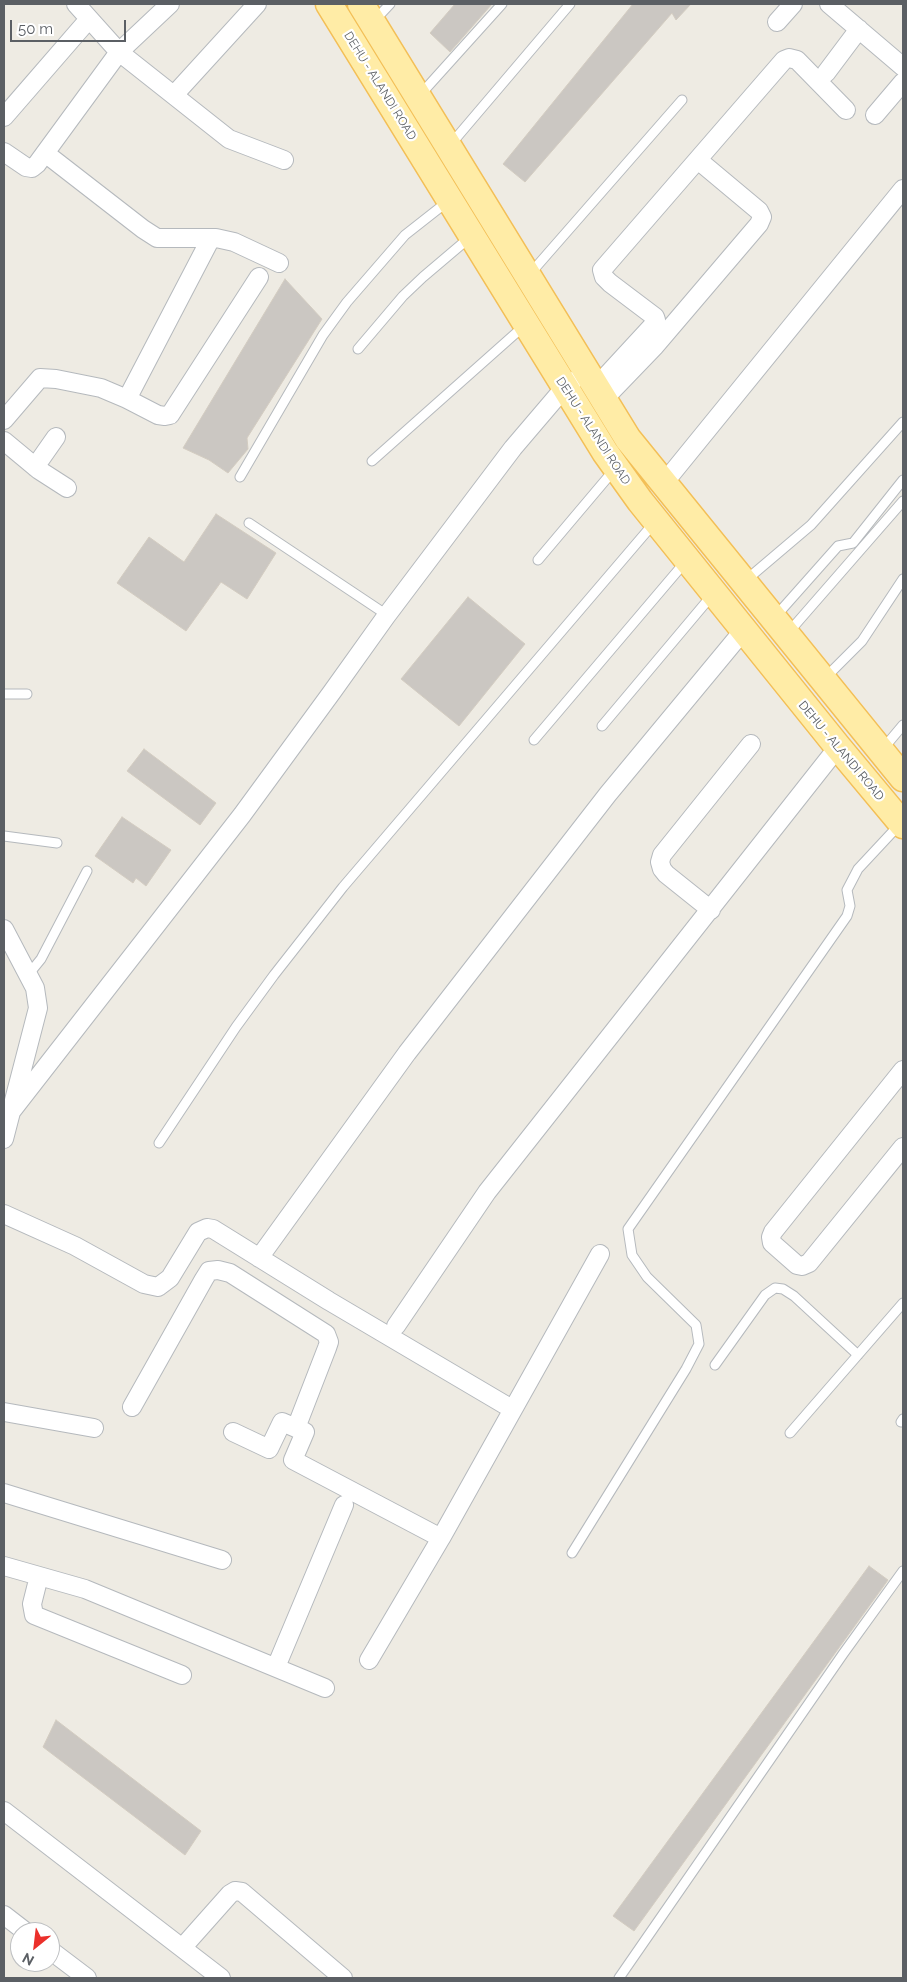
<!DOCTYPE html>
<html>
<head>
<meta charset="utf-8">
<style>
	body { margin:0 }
	#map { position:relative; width:907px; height:1982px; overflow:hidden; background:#eeebe3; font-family:Raleway,sans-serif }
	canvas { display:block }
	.frame { position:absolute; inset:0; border:5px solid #5b5f64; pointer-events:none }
	.north { position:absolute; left:10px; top:1922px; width:50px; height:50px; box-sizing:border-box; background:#fff; border:1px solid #bdbfc1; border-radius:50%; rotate:209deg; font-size:14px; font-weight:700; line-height:20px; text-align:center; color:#5b5f64 }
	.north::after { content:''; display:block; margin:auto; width:18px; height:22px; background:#eb302b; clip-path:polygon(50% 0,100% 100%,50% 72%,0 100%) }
	.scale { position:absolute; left:10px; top:20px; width:116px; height:22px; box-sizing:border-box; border:2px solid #5b5f64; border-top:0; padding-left:6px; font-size:15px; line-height:18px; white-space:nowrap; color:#5b5f64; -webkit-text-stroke:4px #fff; paint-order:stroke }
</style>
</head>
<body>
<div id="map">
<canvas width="907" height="1982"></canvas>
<div class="frame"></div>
<div class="north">N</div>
<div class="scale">50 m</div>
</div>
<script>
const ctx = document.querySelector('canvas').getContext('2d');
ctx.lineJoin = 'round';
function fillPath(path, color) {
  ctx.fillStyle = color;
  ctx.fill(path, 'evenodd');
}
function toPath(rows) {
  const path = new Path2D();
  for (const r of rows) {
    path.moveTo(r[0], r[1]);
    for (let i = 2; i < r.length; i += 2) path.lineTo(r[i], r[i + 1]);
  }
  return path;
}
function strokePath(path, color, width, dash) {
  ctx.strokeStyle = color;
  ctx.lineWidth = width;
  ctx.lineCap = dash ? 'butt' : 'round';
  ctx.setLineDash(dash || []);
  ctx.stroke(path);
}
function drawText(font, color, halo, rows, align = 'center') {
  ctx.font = font + ' Raleway,sans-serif';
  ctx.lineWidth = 4.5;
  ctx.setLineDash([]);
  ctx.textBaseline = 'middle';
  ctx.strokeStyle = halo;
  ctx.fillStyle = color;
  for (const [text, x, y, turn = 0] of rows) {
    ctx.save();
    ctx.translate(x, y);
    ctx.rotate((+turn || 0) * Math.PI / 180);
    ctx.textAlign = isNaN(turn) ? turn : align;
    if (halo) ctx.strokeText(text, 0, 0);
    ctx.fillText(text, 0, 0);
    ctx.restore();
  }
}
const building = toPath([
	[455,4,492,4,450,52,430,33,455,4],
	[633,4,691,4,676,20,672,13,525,182,503,164,633,4],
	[285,279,322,319,247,438,248,449,228,473,209,460,183,448,285,279],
	[216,514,276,553,247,599,221,582,186,631,117,583,149,537,184,562,216,514],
	[468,597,525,644,459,726,401,679,468,597],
	[144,749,216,803,200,825,127,771,144,749],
	[122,817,171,850,146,886,136,878,133,883,95,856,122,817],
	[869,1566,888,1580,634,1931,613,1916,869,1566],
	[56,1720,201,1831,185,1855,43,1747,56,1720]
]);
fillPath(building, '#cbc7c2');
strokePath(building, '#d3ccc1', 1);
const lane = toPath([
	[375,20,390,4],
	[420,95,502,4],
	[451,144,570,4],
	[529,275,682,100],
	[358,349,403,296,423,277,469,238],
	[372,461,525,325],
	[240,477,323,335,347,302,405,235,447,202],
	[249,523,387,615],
	[538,560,614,470],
	[745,581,811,525,903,422],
	[775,617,838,546,853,543,903,480],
	[788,633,903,501],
	[825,678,862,641,903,579],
	[4,694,27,694],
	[602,726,713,594],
	[534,740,686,561],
	[882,750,903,725],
	[4,836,57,843],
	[28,975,41,959,87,871],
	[159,1143,236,1027,274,975,343,887,654,523],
	[715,1365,765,1295,775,1288,783,1289,794,1296,858,1355],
	[901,1422,903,1419],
	[790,1433,903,1303],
	[572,1553,686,1369,699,1344,696,1325,647,1277,632,1255,628,1229,847,916,850,906,847,890,858,869,899,825],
	[619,1978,843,1654,903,1571]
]);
const street = toPath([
	[76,4,119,52,229,139,284,160],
	[829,4,903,67],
	[777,22,793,4],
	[826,73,859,29],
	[174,95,257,4],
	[875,115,903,82],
	[4,117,89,19],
	[4,152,26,167,32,168,37,164,119,52,170,4],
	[45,153,143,229,157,238,216,238,234,242,279,263],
	[595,388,654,324,656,320,655,317,610,283,604,277,602,270,784,60,789,58,797,60,846,110],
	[127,399,158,415,165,416,170,415,259,277],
	[603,400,655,346,759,224,762,217,759,211,698,160],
	[4,420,40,378,56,379,101,388,127,399,211,238],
	[4,441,39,470,67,488],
	[35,467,56,437],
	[664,483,903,189],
	[711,910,666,874,662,869,660,862,662,855,751,744],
	[4,929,35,988,38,1008,4,1139],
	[903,1070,773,1232,771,1237,772,1243,797,1265,802,1266,809,1263,903,1147],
	[10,1113,242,815,332,692,387,615,513,448,565,387,573,381],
	[4,1214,75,1246,144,1284,158,1287,170,1278,198,1232,207,1228,213,1229,329,1301,512,1409],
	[259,1258,407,1053,608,794,743,631],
	[396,1326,487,1192,838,747],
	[132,1407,204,1279,209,1271,218,1270,230,1273,326,1334,329,1342,327,1348,296,1428],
	[4,1412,94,1428],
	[233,1432,269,1449,282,1422,296,1428,305,1432,293,1460,441,1538,600,1254],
	[4,1493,222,1560],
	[4,1566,85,1589,325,1688],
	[39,1576,32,1604,34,1615,182,1675],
	[369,1660,441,1538],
	[276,1667,344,1505],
	[4,1811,221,1978],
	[4,1915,26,1932],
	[182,1948,230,1894,235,1891,242,1892,343,1978],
	[50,1950,87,1978]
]);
const primary = toPath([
	[329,4,565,387,605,452,640,501,838,747,903,825],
	[361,4,628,439,903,778]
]);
strokePath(lane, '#b5b9bd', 11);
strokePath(street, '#b5b9bd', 20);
strokePath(primary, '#f3bf57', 29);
strokePath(lane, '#fff', 9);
strokePath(street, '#fff', 18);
strokePath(primary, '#ffeca6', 26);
drawText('12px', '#5b5f64', '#fff', [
	["DEHU - ALANDI ROAD",380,86,58],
	["DEHU - ALANDI ROAD",593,431,57],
	["DEHU - ALANDI ROAD",841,751,50]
]);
</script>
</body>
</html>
